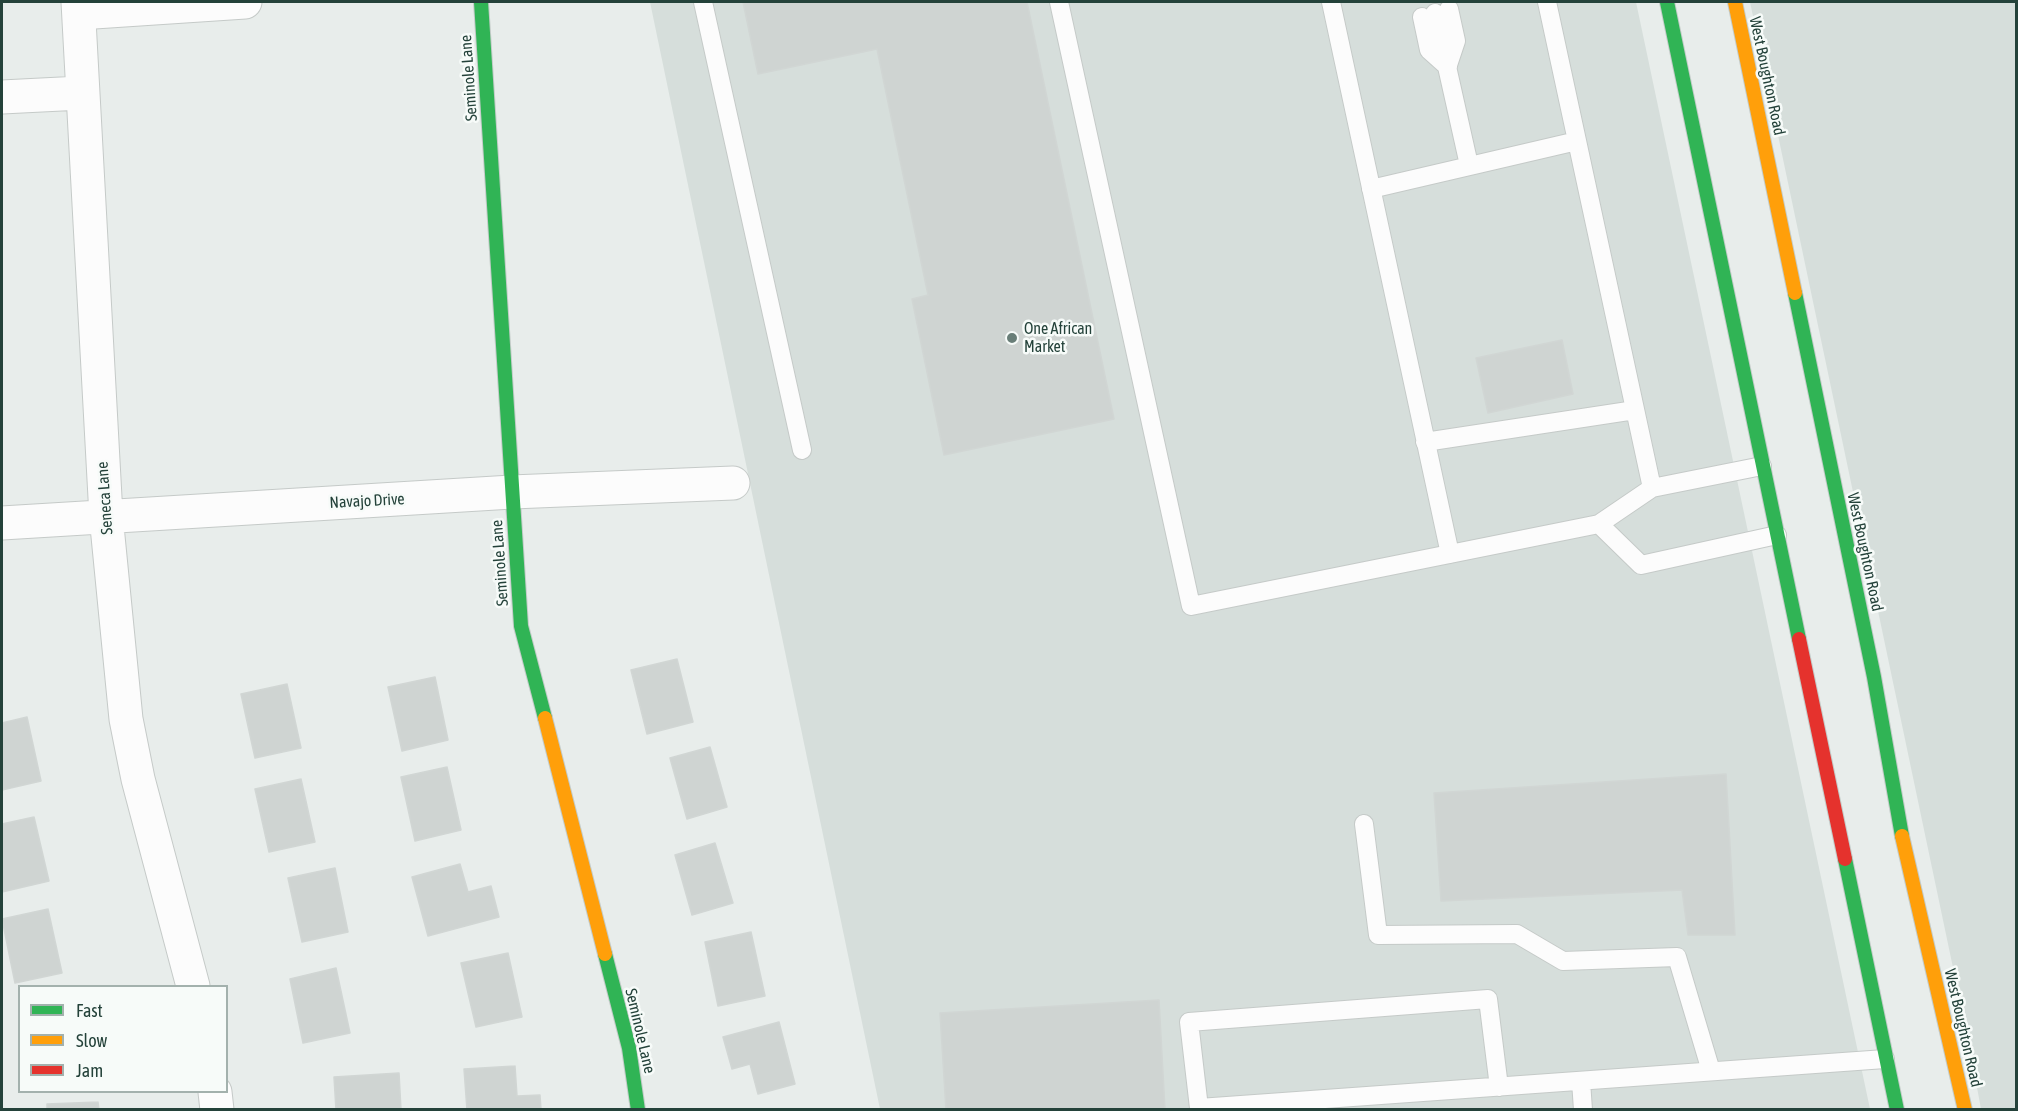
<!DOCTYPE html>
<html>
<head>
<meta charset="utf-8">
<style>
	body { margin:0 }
	#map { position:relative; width:2018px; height:1111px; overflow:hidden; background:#e8edeb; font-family:"Asap Condensed",sans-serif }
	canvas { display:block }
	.frame { position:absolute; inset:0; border:3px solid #24423a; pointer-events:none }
	.legend { position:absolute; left:18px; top:985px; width:210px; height:108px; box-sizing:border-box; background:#f7fbf9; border:2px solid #a3b1ad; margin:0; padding:8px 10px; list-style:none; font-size:18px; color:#24423a }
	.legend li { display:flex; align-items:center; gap:12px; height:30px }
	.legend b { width:30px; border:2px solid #a3b1ad }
</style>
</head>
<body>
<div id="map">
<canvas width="2018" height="1111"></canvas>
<div class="frame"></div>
<ul class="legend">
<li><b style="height:8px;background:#30b455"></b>Fast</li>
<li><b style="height:8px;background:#ff9f0a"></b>Slow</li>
<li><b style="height:8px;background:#e5322d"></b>Jam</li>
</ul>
</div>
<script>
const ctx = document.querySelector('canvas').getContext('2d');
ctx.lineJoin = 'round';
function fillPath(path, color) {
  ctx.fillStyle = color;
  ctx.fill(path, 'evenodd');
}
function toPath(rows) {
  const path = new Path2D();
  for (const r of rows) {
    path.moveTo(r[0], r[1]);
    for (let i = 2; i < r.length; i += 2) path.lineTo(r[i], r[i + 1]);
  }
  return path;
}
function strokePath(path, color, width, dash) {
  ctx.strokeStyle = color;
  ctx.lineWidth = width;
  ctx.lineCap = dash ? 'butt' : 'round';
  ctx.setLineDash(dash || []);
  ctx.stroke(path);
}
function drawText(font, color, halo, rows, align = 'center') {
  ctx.font = font + ' "Asap Condensed",sans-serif';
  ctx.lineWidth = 5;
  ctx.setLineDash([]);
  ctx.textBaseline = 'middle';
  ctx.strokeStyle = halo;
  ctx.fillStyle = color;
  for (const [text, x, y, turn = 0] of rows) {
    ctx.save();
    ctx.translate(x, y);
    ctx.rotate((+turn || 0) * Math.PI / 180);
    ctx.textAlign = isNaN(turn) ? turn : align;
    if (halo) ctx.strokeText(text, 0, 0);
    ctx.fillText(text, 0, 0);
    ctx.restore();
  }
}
fillPath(toPath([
	[650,2,1636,2,1870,1109,880,1109],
	[1750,2,2016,2,2016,1109,1981,1109,1968,1039]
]), '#d6dedb');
const building = toPath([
	[743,2,1027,2,1114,419,944,455,912,299,928,295,877,49,758,74,743,2],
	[1562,340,1573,394,1488,413,1476,358,1562,340],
	[677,659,693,722,647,734,631,670,677,659],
	[435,677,448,740,402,751,388,687,435,677],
	[287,684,301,748,255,758,241,694,287,684],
	[27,717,41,781,2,790,2,723,27,717],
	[710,747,727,807,687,819,670,758,710,747],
	[447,767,461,830,415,841,401,777,447,767],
	[1726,774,1735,935,1688,935,1682,890,1441,901,1434,793,1726,774],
	[301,779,315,842,269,852,255,789,301,779],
	[34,817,49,881,2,892,2,824,34,817],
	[715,843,733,903,692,915,675,855,715,843],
	[460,864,468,892,491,886,499,917,428,936,412,877,460,864],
	[335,868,348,932,302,942,288,878,335,868],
	[48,909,62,973,15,983,2,919,48,909],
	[751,932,765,996,718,1006,705,942,751,932],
	[508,953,522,1017,476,1027,461,963,508,953],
	[336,968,350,1033,303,1043,290,979,336,968],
	[1159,1000,1165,1110,946,1110,940,1013,1159,1000],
	[779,1022,795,1084,758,1094,750,1064,732,1069,723,1037,779,1022],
	[515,1066,517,1096,540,1095,541,1110,467,1110,464,1069,515,1066],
	[399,1073,401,1110,336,1110,334,1077,399,1073],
	[98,1102,99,1110,47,1110,47,1104,98,1102]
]);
fillPath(building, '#cfd4d2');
strokePath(building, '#d1d6d4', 1.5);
const lane = toPath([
	[703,2,802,450],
	[1059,2,1191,606,1599,524,1652,488,1762,466],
	[1331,2,1450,554],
	[1547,2,1652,488],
	[1435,13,1469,165],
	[1422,17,1429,50,1448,67],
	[1448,65,1456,41,1449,9],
	[1371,189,1577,141],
	[1425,442,1635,410],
	[1599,524,1641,565,1777,535],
	[1364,824,1378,935,1517,934,1563,961,1677,957,1711,1071],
	[1581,1081,1583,1110],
	[1199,1108,1189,1022,1488,999,1499,1087],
	[1199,1110,1199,1108,1885,1059]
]);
const street = toPath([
	[78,2,106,516,126,719,138,779,193,986],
	[79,13,245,2],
	[2,97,81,93],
	[2,523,512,492,733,483],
	[215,1092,217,1110]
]);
const fast = toPath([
	[481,2,521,626,545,718],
	[1667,2,1799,639],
	[1795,293,1874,677,1902,836],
	[1845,859,1897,1110],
	[605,954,629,1048,638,1110]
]);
const slow = toPath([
	[1735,2,1795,293],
	[545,718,605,954],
	[1902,836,1965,1110]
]);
const jam = toPath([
	[1799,639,1845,859]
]);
strokePath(lane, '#c5cac8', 20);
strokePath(street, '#c5cac8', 35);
strokePath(fast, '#c3cbc8', 16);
strokePath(slow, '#c3cbc8', 16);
strokePath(jam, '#c3cbc8', 16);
strokePath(lane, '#fcfcfc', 18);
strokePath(street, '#fcfcfc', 33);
strokePath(fast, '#30b455', 14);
strokePath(slow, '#ff9f0a', 14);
strokePath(jam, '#e5322d', 14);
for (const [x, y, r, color] of [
	[1012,338,6,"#697e78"]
]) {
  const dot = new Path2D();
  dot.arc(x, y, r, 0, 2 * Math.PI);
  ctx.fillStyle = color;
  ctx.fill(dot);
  strokePath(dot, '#f7fbf9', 2);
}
drawText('16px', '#24423a', '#f7fbf9', [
	["West Boughton Road",1767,76,78],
	["Seminole Lane",469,78,-94],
	["Seneca Lane",105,498,-94],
	["Navajo Drive",367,501,-3],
	["West Boughton Road",1865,552,78],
	["Seminole Lane",500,563,-94],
	["West Boughton Road",1963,1028,77],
	["Seminole Lane",640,1031,77]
]);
drawText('16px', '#24423a', '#f7fbf9', [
	["One African",1024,329],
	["Market",1024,347]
], 'left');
</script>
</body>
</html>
